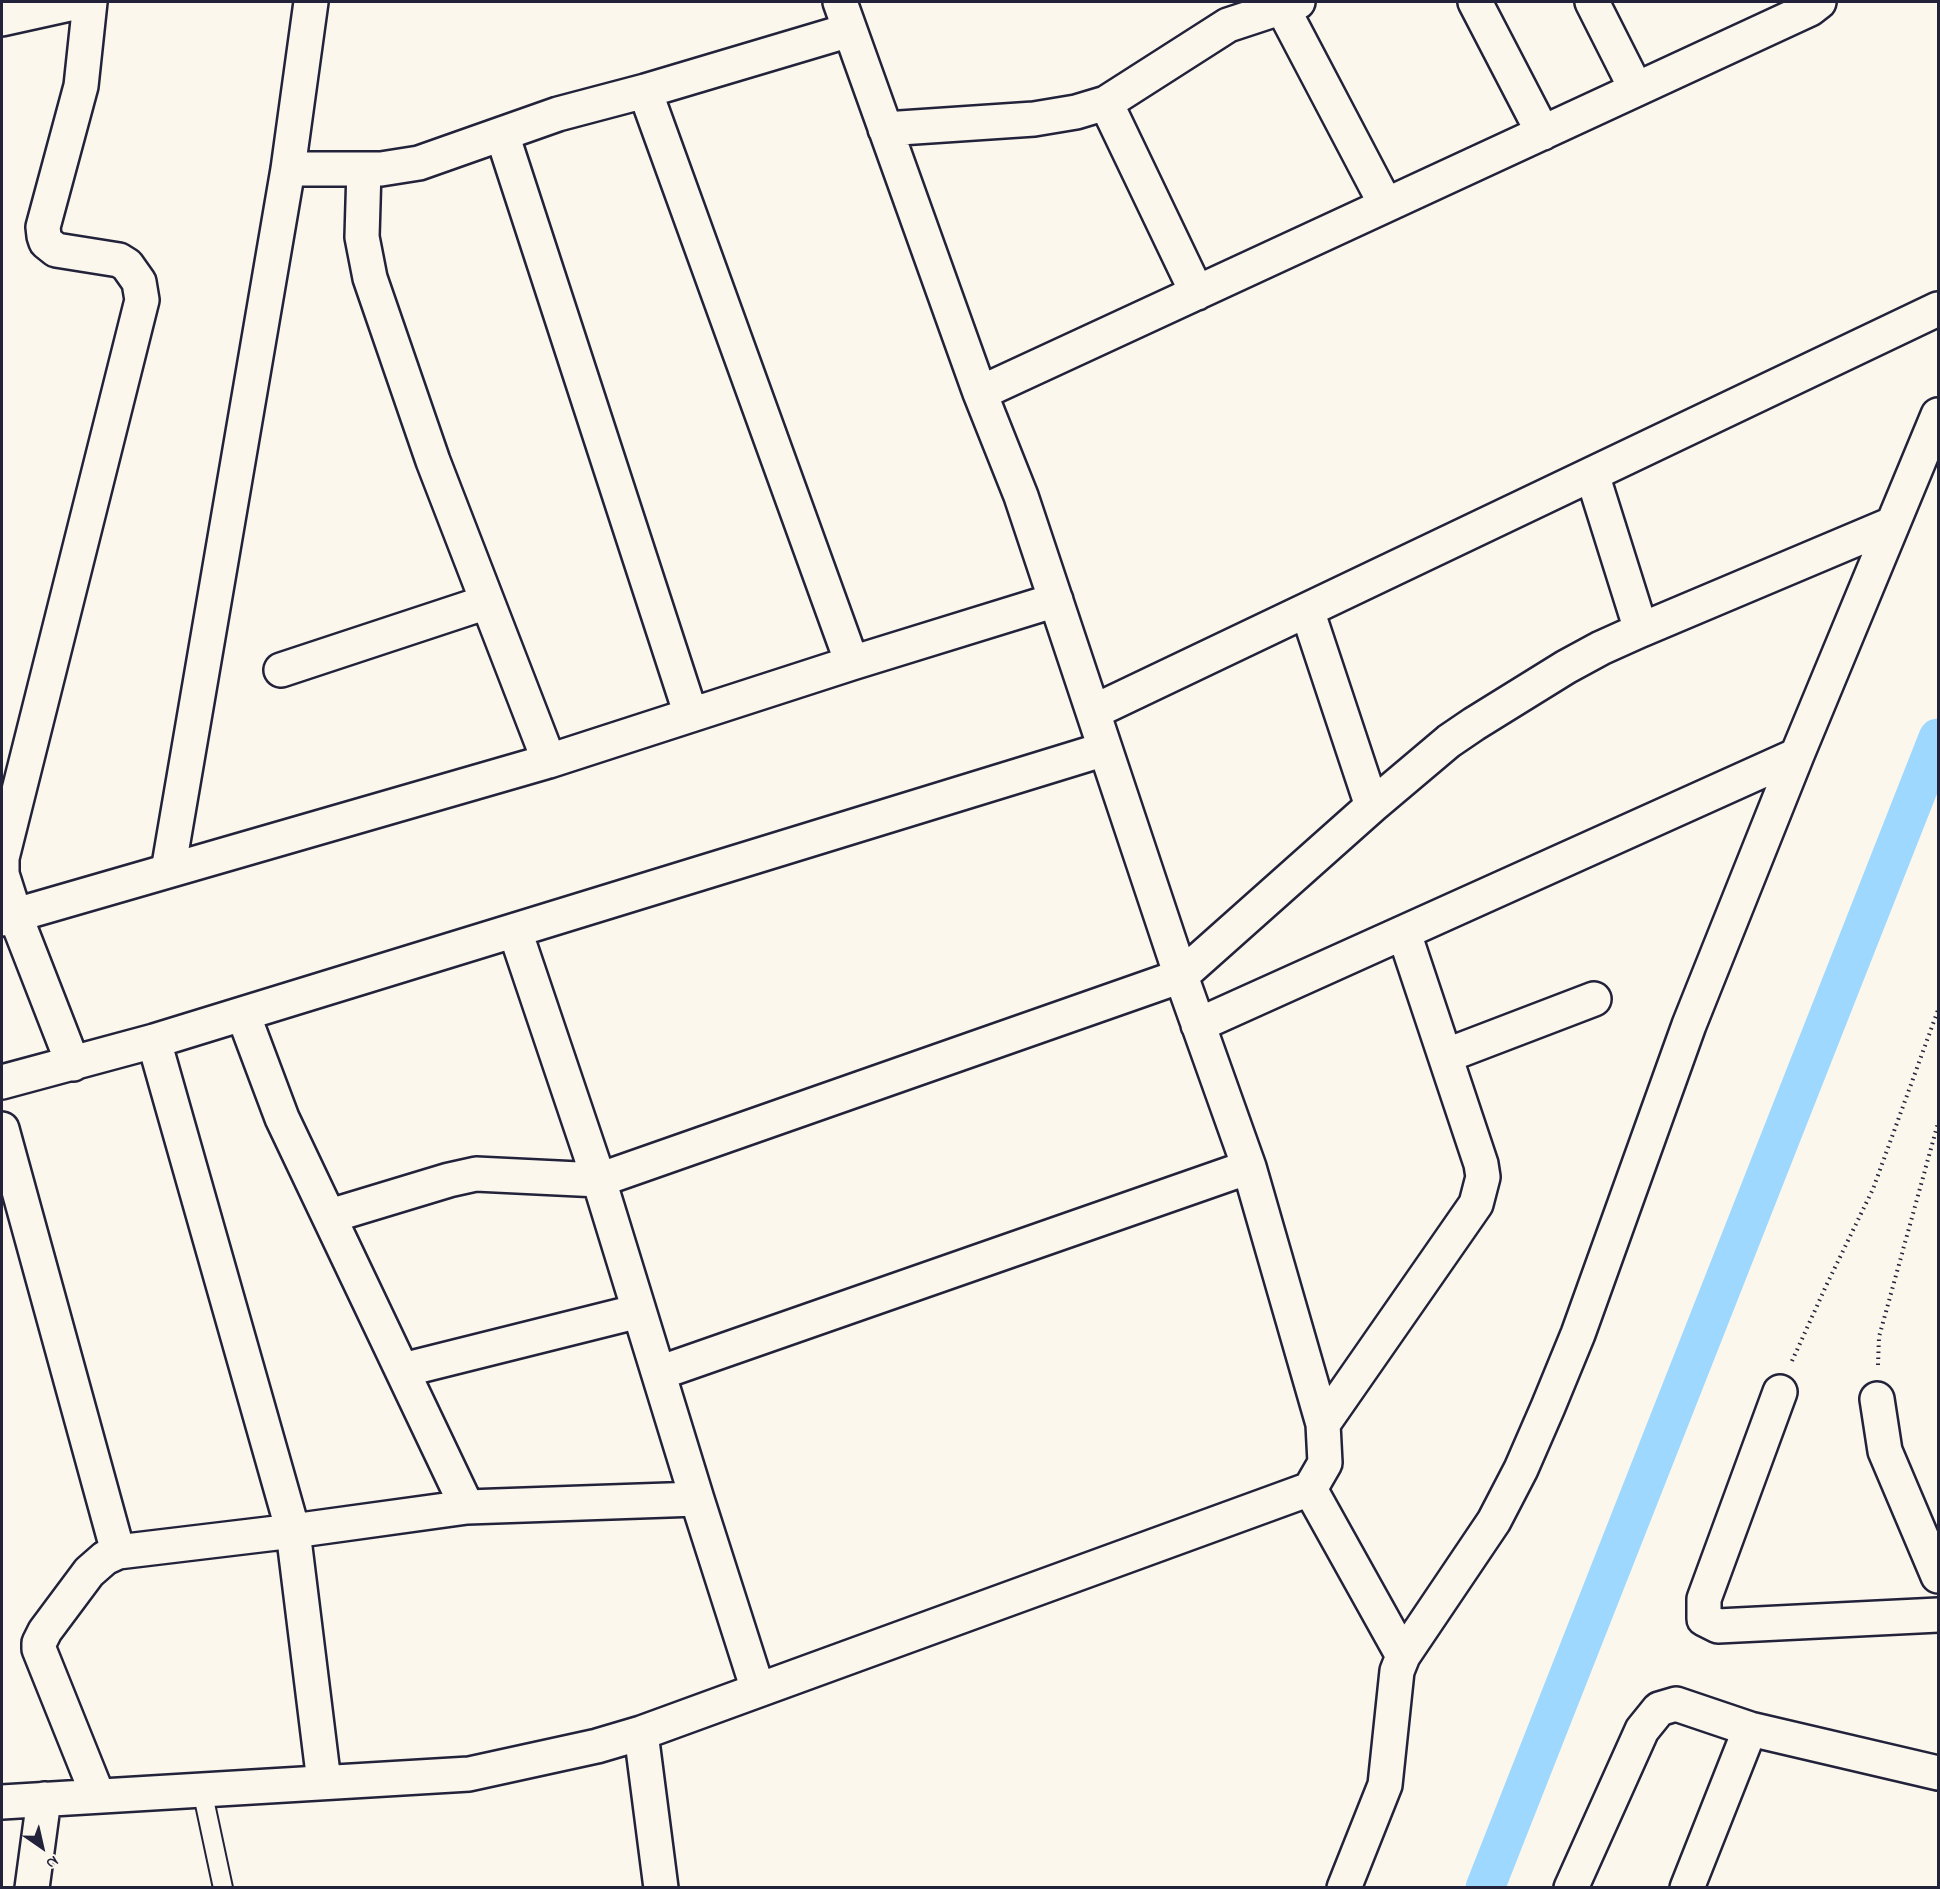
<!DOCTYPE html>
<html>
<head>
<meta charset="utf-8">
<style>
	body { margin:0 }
	#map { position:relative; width:1940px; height:1889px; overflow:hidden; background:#fbf7ec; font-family:"Indie Flower",sans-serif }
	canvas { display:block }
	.frame { position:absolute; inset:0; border:3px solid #22223b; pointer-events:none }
	.north { position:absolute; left:12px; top:1817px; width:60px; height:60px; -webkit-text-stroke:4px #fbf7ec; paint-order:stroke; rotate:146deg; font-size:16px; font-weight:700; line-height:24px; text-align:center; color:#22223b }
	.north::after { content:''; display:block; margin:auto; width:21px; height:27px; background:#22223b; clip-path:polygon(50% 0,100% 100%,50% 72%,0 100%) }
</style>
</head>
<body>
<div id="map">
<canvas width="1940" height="1889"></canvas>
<div class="frame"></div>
<div class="north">N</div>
</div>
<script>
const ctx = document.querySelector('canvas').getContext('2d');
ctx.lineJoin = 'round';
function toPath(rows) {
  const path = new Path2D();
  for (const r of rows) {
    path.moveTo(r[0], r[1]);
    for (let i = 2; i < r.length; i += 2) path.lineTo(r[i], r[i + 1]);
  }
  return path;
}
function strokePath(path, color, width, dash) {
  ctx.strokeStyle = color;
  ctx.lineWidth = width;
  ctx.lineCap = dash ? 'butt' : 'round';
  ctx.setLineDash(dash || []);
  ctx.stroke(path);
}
strokePath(toPath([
	[1485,1888,1938,738]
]), '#9ed8fe', 39);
const service = toPath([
	[202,1790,223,1888]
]);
const minor = toPath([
	[1475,2,1543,133],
	[1592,2,1636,89],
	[1282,7,1386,205],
	[2,19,79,2],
	[645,91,852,663],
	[1106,103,1197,293],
	[885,129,1034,119,1076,112,1106,103,1228,25,1298,2],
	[502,134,691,715],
	[288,169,381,169,419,163,558,114,645,91,850,30],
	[364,169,362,237,370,278,433,461,549,761],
	[980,393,1810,9,1819,2],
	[1592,474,1641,630],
	[1307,610,1372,806],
	[281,670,487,602],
	[1093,712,1938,309],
	[168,871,288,169,311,2],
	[2,919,549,761,852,663,1056,600],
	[515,931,599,1180,697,1499,758,1690],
	[243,1014,282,1118,467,1507],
	[1198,1025,1797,755],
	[154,1041,293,1531,324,1782],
	[1445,1056,1594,999],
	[73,1064,15,915,2,874,2,858,142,300,139,282,127,265,119,260,56,250,46,242,44,236,43,227,81,86,90,2],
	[2,1082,154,1041,1105,749],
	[2,1129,118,1552],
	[330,1216,449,1180,476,1174,599,1180,1181,976,1372,806,1449,741,1474,724,1566,667,1601,648,1641,630,1892,524],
	[403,1370,639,1311],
	[659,1373,1249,1167],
	[1780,1392,1704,1599,1704,1619,1718,1626,1938,1615],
	[1877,1399,1885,1451,1938,1576],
	[1323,1424,1476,1204,1483,1177,1481,1164,1404,933],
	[1310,1489,1403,1656],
	[641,1733,661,1888],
	[98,1796,39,1649,39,1643,45,1631,89,1572,105,1558,118,1552,293,1531,467,1507,697,1499],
	[2,1802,469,1774,597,1746,641,1733,1310,1489,1325,1463,1323,1424,1249,1167,1181,976,1021,496,980,393,840,2],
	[32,1888,44,1799],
	[1344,1888,1385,1785,1397,1671,1403,1656,1494,1521,1521,1469,1548,1407,1578,1334,1689,1025,1797,755,1938,415],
	[1571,1888,1642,1730,1659,1709,1676,1704,1750,1729,1938,1773],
	[1687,1888,1750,1729]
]);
strokePath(service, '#22223b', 22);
strokePath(minor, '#22223b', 38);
strokePath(toPath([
	[1792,1361,1826,1286,1873,1189,1938,1010],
	[1878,1365,1879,1337,1938,1123]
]), '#22223b', 4, [1.5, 4.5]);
strokePath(service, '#fbf7ec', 18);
strokePath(minor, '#fbf7ec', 33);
</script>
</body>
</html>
